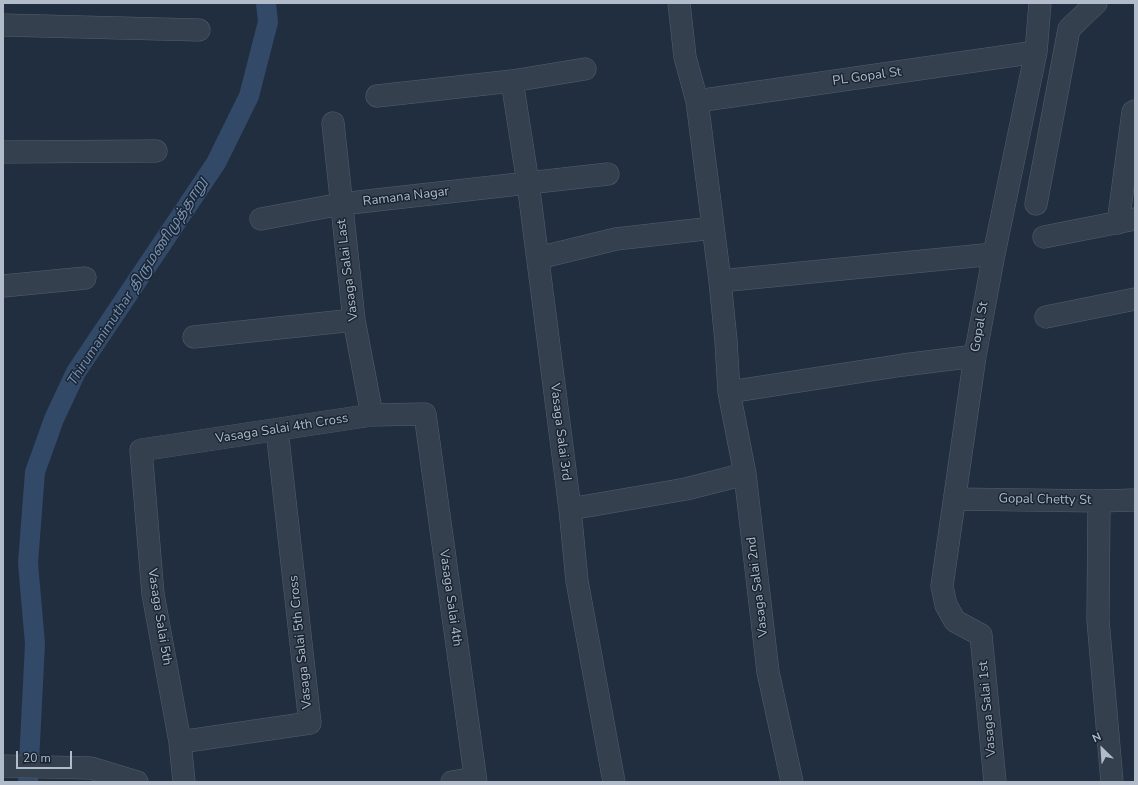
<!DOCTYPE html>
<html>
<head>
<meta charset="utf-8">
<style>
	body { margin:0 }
	#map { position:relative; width:1138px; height:785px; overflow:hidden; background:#212e3f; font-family:"Nunito Sans",sans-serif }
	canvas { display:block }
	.frame { position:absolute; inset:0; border:4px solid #b1bbca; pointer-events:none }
	.north { position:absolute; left:1082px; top:729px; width:40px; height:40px; -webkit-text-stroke:3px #1a2533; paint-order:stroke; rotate:335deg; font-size:11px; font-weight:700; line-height:16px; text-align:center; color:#b1bbca }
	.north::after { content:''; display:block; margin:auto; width:14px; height:18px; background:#b1bbca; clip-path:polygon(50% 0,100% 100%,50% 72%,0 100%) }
	.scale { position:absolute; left:16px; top:751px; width:56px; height:18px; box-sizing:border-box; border:2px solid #b1bbca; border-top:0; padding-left:5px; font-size:12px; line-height:14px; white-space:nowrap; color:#b1bbca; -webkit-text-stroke:3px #1a2533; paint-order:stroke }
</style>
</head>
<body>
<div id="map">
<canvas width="1138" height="785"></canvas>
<div class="frame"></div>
<div class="north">N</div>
<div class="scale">20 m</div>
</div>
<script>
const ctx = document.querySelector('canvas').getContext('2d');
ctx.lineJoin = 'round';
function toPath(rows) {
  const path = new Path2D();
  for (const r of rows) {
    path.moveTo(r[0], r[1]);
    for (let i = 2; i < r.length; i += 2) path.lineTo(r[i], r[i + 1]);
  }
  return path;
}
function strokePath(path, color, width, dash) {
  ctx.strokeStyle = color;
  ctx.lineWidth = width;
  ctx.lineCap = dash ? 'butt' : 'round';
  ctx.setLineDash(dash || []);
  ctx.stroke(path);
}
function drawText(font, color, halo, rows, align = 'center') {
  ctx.font = font + ' "Nunito Sans","Noto Sans Tamil",sans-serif';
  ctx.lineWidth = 3;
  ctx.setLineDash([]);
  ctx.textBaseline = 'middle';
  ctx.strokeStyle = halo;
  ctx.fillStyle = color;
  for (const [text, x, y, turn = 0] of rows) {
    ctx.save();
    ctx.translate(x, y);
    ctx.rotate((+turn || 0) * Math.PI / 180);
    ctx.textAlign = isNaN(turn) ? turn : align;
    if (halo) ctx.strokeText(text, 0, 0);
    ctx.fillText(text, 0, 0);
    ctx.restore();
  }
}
strokePath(toPath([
	[28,782,35,644,28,563,35,472,54,419,76,372,216,163,249,96,268,22,266,3]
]), '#334968', 20);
const minor = toPath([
	[679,3,685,57,697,101,720,281,726,341,729,392,745,474,768,672,792,782],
	[3,25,199,30],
	[512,81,528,183,570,509,577,581,614,782],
	[377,96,512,81,585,69],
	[697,101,1036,52],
	[333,123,354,320,372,415],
	[3,152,156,151],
	[1036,204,1069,29,1096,3],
	[261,219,341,204,608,174],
	[1118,223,1133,112,1135,111],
	[1044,237,1135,219],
	[538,258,616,239,713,228],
	[720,281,994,254],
	[3,286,85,278],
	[1046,317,1135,299],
	[194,337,354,320],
	[729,392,903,365,975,356],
	[955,499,1099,501,1135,500],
	[1099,501,1098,620,1112,782],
	[570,509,686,489,745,474],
	[180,742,310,723,277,430],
	[3,766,91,768,137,782],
	[184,782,180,742,153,594,141,450,372,415,425,414,476,782],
	[452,782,475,778],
	[995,782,981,635,955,621,946,605,942,586,975,356,994,254,1036,52,1040,3]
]);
strokePath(minor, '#535e6d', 23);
strokePath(minor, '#35404f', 22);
drawText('13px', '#b1bbca', '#1a2533', [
	["PL Gopal St",867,77,-8],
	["Ramana Nagar",406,197,-7],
	["Vasaga Salai Last",348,270,-97],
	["Gopal St",980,327,-80],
	["Vasaga Salai 4th Cross",282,429,-9],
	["Vasaga Salai 3rd",560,432,83],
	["Gopal Chetty St",1045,500,1],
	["Vasaga Salai 2nd",758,587,-97],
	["Vasaga Salai 4th",450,598,82],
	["Vasaga Salai 5th",159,617,81],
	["Vasaga Salai 5th Cross",301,642,-96],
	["Vasaga Salai 1st",988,709,-95]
]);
drawText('italic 14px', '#7691b4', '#1a2533', [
	["Thirumanimuthar திருமணிமுத்தாறு",138,282,-57]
]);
</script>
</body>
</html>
